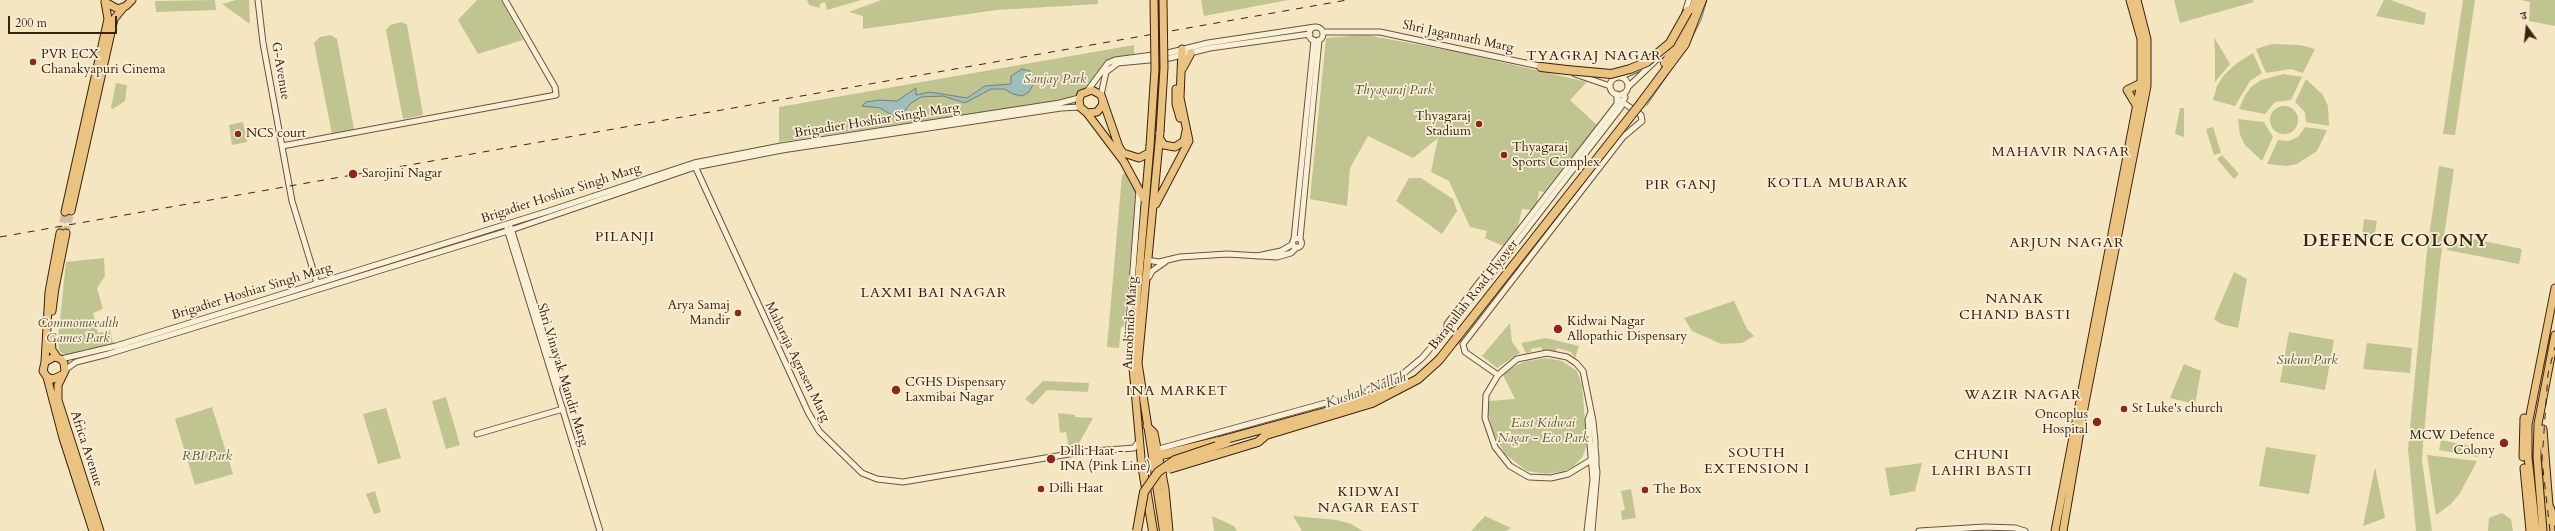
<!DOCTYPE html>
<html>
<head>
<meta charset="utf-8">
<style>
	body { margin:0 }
	#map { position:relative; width:2555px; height:531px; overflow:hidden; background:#f5e6c2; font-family:Cardo,"Noto Serif Devanagari",serif }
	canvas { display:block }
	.north { position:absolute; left:2507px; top:8px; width:40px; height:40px; -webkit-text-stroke:3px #f8efd7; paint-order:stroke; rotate:345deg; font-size:11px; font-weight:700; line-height:16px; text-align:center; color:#3d2011 }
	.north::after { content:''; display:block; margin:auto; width:14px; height:18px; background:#3d2011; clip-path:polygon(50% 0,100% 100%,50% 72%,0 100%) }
	.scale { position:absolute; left:8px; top:16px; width:109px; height:18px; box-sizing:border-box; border:2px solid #3d2011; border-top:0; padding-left:5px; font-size:12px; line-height:14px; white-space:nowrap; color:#3d2011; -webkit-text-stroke:3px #f8efd7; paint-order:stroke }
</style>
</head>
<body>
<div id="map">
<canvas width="2555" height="531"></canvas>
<div class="north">उ</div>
<div class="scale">200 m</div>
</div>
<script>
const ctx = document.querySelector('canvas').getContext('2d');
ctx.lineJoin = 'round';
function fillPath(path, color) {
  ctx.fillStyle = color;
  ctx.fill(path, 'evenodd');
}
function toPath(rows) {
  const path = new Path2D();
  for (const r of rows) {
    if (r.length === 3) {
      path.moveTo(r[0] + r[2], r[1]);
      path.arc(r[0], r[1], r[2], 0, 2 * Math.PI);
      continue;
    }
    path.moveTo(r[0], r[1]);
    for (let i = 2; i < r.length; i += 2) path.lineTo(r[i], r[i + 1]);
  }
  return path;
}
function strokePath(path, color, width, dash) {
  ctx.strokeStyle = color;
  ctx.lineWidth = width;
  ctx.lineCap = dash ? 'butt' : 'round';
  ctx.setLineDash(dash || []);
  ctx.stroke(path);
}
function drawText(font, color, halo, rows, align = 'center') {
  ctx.font = font + ' Cardo,serif';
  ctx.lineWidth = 3.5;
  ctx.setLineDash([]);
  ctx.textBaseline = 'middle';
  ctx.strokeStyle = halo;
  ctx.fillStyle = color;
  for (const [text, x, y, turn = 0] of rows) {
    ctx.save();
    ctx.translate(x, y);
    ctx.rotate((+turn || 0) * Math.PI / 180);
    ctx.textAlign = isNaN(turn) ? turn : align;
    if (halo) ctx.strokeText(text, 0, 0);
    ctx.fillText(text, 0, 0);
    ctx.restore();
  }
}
fillPath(toPath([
	[215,0,216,10,156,12,155,1],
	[236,0,249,0,250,24,222,4],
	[477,0,501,0,523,40,478,54,458,20],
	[807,0,861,0,827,10,825,2,820,4,820,8,809,5],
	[881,0,1098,0,1098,4,997,10,863,29,863,16,849,12],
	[1201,0,1288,0,1204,16],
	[2174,0,2253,0,2254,2,2180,23],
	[2384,0,2391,0,2426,13,2424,25,2376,16],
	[2463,0,2475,0,2455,135,2443,134],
	[2521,0,2555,0,2555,26,2529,21,2530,2],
	[402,22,407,25,423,115,403,119,386,30,390,25],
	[331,35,337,39,354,129,332,134,314,43,320,37],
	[1366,35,1458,52,1587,82,1570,100,1597,125,1544,192,1539,191,1537,203,1532,210,1522,209,1518,227,1503,246,1485,238,1487,231,1470,227,1449,181,1431,172,1438,138,1413,158,1368,136,1350,168,1347,206,1310,199,1326,38],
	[2214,37,2230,64,2215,82,2215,52],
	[2272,44,2300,45,2315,49,2303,73,2291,69,2266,73,2256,49],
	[1134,45,1134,54,1110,58,1081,92,1065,100,779,142,779,107],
	[2253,53,2262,73,2250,81,2235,106,2213,100,2217,86,2224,75,2237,63],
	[2284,74,2302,77,2291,100,2275,102,2265,114,2239,109,2244,97,2251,87,2261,80],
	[2306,79,2323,95,2328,106,2329,126,2306,122,2305,112,2295,102],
	[116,83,127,85,125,101,113,109,111,108],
	[2284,120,14],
	[2180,108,2184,108,2184,137,2175,134],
	[2238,119,2264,122,2273,137,2262,161,2245,145,2240,135],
	[243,122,247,142,232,145,229,125],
	[2213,127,2221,153,2214,155,2206,129],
	[2305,127,2327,130,2317,151,2297,164,2287,166,2267,164,2278,140,2288,141,2298,137],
	[2222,155,2239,174,2234,179,2217,159],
	[2439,166,2454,169,2440,263,2423,444,2422,461,2432,531,2416,531,2408,449,2427,251],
	[1126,172,1137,190,1124,326,1121,327,1119,348,1107,347,1122,175],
	[1409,178,1421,178,1453,199,1457,211,1442,234,1396,201],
	[2364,219,2377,221,2374,239,2362,237],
	[2464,237,2522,249,2519,264,2447,250,2449,242,2462,244],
	[104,258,105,276,97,288,103,309,93,313,98,333,110,330,113,343,66,355,59,351,58,340,66,262],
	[2234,272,2247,279,2238,328,2221,324,2214,319],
	[1734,301,1747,329,1754,336,1742,343,1721,344,1692,331,1684,318],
	[1510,323,1512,342,1520,353,1497,368,1482,356],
	[2289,332,2334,340,2325,390,2280,382],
	[1546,338,1579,346,1575,358,1571,352,1557,348,1556,351,1542,350,1541,347,1531,349,1531,352,1526,353,1521,343],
	[2367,343,2412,348,2410,373,2363,369],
	[1546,358,1562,361,1577,371,1582,385,1587,444,1583,456,1574,466,1564,471,1547,474,1527,471,1505,454,1494,434,1488,413,1489,401,1515,399,1503,375,1508,370,1523,362],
	[2184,364,2201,371,2195,404,2170,398],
	[1043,381,1089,383,1088,392,1047,390,1033,405,1025,399],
	[446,397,460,445,446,449,432,401],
	[212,407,233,474,195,485,175,419],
	[386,408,401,458,378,464,363,414],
	[1058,413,1075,415,1075,417,1093,418,1077,447,1069,449,1066,432,1060,433],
	[2441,440,2480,448,2478,457,2439,450],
	[2266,447,2316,455,2309,494,2259,486],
	[2427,455,2477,461,2460,493,2451,504,2436,515],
	[1922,463,1915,491,1890,496,1885,468],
	[2375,467,2385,518,2363,526],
	[1631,489,1636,518,1622,520,1621,511,1625,510,1621,491],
	[375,491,381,512,374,514,366,494],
	[2502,513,2511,519,2513,531,2488,531,2489,518],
	[1212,516,1234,526,1237,531,1214,531],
	[1293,516,1337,520,1351,524,1363,531,1302,531],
	[1485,516,1511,528,1506,531,1471,531]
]), '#bfc491');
const water = toPath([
	[1022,69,1030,71,1034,83,1029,92,1022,96,1013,94,1004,89,991,89,965,103,943,96,921,97,910,104,901,116,897,118,880,108,862,106,866,102,879,100,897,101,916,88,916,95,930,92,967,98,985,86,1011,84,1011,76,1022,69]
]);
fillPath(water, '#9fbebb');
strokePath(water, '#787f77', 1);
strokePath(toPath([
	[1691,40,1701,20,1707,0],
	[1647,105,1682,54],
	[1456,346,1461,340],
	[1445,359,1451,351],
	[1422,381,1441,363],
	[1399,394,1412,387]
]), '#787f77', 1);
strokePath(toPath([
	[60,233,65,212],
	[66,233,71,211]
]), '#d0be9f', 7, [7, 3.5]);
const minor = toPath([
	[258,0,263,43,292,201,317,283],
	[1685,12,1689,0],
	[1316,34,7],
	[1323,32,1380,32,1544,67],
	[1575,74,1610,86],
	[1620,77,1642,67],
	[1619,86,9],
	[1628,87,1670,47],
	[1088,90,1108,63,1115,60,1168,53,1208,43,1315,27],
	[1101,95,1106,72,1118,63,1170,58,1210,48,1310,34],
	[282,146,556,95,555,87,505,0],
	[694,164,808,412,819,431,862,473,877,479,903,482,1081,452,1134,448,1139,441],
	[511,228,558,381,557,388],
	[507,229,600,531],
	[1297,243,4.5],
	[1294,239,1314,40],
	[1300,239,1319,40],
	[1257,256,1281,251,1293,244],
	[1147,260,1159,262,1180,257,1227,254,1277,257,1291,253,1297,247],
	[1145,277,1149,277,1152,271,1165,262],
	[1447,328,1447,324,1617,104,1617,94],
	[1131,351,1128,336,1139,190],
	[61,359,116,346,549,211,694,163,781,146,1060,103,1079,98],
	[65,370,76,362,108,354,511,230,695,167,782,150,1061,108,1080,107],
	[1498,375,1465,352,1463,344,1623,137,1642,121,1641,115,1618,99],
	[477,434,563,409],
	[1155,450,1362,393,1404,373,1422,358,1441,336,1500,264,1621,107,1625,97,1622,94],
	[1587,531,1593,480,1588,420,1591,412],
	[1592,531,1597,472,1596,465,1596,457,1595,447,1595,441,1593,421,1583,371,1576,363,1567,357,1547,353,1517,359,1498,375,1486,395,1485,418,1495,447,1510,466,1529,477,1551,478,1568,474,1596,457],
	[1919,531,1985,527,2015,528,2025,531]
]);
const major = toPath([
	[105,2,118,9,126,6,132,0],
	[1183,68,1191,53],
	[1176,89,1176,104,1180,118],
	[2136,105,2127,90,2141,83],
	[1087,113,1097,112,1102,106,1103,100],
	[1160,139,1164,145,1175,147,1184,141,1186,131],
	[1144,199,1124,162,1087,113,1080,107,1079,100,1081,94,1092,90,1101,95,1119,147,1123,153,1139,158,1149,153],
	[1156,204,1189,141,1180,98,1182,49],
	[71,211,114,19,123,8],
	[65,212,108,19,105,2],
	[52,311,55,288,66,233],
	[51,338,52,350,57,357],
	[45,362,49,292,60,233],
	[62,375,53,379,47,377,43,371,45,362,54,357,61,359,64,363,65,371,58,385,58,400,100,531],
	[47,377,63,438,93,531],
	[1147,426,1154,433,1165,489,1169,531],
	[2543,429,2551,531],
	[2523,457,2524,418],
	[2524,468,2530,531],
	[1142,469,1132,356,1150,146],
	[1156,479,1138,363,1160,132],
	[2550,507,2555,522],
	[2055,531,2141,83,2141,39,2130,0],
	[2063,531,2084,408,2147,86,2147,39,2137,0],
	[2536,531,2528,457,2528,425,2555,288],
	[2543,531,2537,457,2538,424,2555,335]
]);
const highway = toPath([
	[1665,63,1684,34,1696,0],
	[1541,67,1567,70],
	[1641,103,1685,44,1702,0],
	[1153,457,1219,441],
	[1142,464,1153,531],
	[1162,473,1156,479,1164,531]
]);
strokePath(minor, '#6b523d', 7);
strokePath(major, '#3d2011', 9);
strokePath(highway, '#3d2011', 10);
strokePath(minor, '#f8efd7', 5);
strokePath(major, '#eac381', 7);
strokePath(highway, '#eac381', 8);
strokePath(toPath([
	[0,237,1347,0],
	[2550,531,2542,460,2548,374,2555,347]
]), '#3d2011', 1, [7, 7]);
const majorBridge = toPath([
	[1160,132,1164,68,1163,0],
	[1150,146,1155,69,1154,0]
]);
const highwayBridge = toPath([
	[1567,70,1611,74,1630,69,1647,62,1670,43,1688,11],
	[1219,441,1336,409,1385,391],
	[1169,469,1258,442,1266,435,1372,403,1418,379,1439,360,1641,103],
	[1137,531,1144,492,1158,472,1175,460,1226,443]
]);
strokePath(majorBridge, '#3d2011', 9, []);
strokePath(highwayBridge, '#3d2011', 10, []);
strokePath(majorBridge, '#eac381', 7);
strokePath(highwayBridge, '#eac381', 8);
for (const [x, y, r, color] of [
	[33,62,4,"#8f2418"],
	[1479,124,4,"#8f2418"],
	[238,134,4,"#8f2418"],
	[1504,155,4,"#8f2418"],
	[353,174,5,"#8f2418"],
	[738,313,4,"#8f2418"],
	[1558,329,5,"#8f2418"],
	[896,390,5,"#8f2418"],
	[2124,409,4,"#8f2418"],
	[2097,422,5,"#8f2418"],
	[2504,443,5,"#8f2418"],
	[1051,459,5,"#8f2418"],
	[1041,489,4,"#8f2418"],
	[1645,490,4,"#8f2418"]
]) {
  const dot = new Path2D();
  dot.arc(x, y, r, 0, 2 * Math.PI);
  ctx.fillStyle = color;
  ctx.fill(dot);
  strokePath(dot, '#f8efd7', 1.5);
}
drawText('13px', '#3d2011', '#f8efd7', [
	["Shri Jagannath Marg",1458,37,12],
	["G-Avenue",280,71,80],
	["Brigadier Hoshiar Singh Marg",877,121,-9],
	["Brigadier Hoshiar Singh Marg",561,194,-18],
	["Brigadier Hoshiar Singh Marg",252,292,-17],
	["Barapullah Road Flyover",1474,295,-52],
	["Aurobindo Marg",1131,323,-87],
	["Maharaja Agrasen Marg",797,362,64],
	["Shri Vinayak Mandir Marg",562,375,73],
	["Africa Avenue",86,449,72]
]);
drawText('13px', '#3d2011', '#f8efd7', [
	["PVR ECX",41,55],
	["Chanakyapuri Cinema",41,70],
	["Thyagaraj",1471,117,"right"],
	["Stadium",1471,132,"right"],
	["NCS court",246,134],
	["Thyagaraj",1512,148],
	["Sports Complex",1512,163],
	["Sarojini Nagar",362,174],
	["Arya Samaj",730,306,"right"],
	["Mandir",730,321,"right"],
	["Kidwai Nagar",1567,322],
	["Allopathic Dispensary",1567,337],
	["CGHS Dispensary",905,383],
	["Laxmibai Nagar",905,398],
	["St Luke's church",2132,409],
	["Oncoplus",2088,415,"right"],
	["Hospital",2088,430,"right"],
	["MCW Defence",2495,436,"right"],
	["Colony",2495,451,"right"],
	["Dilli Haat -",1060,452],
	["INA (Pink Line)",1060,467],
	["Dilli Haat",1049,489],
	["The Box",1653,490]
], 'left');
drawText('italic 13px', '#645137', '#f8efd7', [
	["Sanjay Park",1055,80],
	["Thyagaraj Park",1394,91],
	["Commonwealth",78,324],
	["Games Park",78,339],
	["Sukun Park",2307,361],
	["East Kidwai",1543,424],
	["Nagar - Eco Park",1543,439],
	["RBI Park",207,457]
]);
ctx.letterSpacing = '1px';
drawText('14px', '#3d2011', '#f8efd7', [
	["TYAGRAJ NAGAR",1594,57],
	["MAHAVIR NAGAR",2061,153],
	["KOTLA MUBARAK",1838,184],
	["PIR GANJ",1681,186],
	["PILANJI",625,238],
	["ARJUN NAGAR",2067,244],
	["LAXMI BAI NAGAR",934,294],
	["NANAK",2015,300],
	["CHAND BASTI",2015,316],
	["INA MARKET",1177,392],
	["WAZIR NAGAR",2023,396],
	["SOUTH",1757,454],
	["EXTENSION I",1757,470],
	["CHUNI",1982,456],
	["LAHRI BASTI",1982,472],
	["KIDWAI",1369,493],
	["NAGAR EAST",1369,509]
]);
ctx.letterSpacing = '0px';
drawText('italic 14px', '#5a4f44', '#f8efd7', [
	["Kushak Nallah",1366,391,-19]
]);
ctx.letterSpacing = '1px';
drawText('bold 17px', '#3d2011', '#f8efd7', [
	["DEFENCE COLONY",2396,242]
]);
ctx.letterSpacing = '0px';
</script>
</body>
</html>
